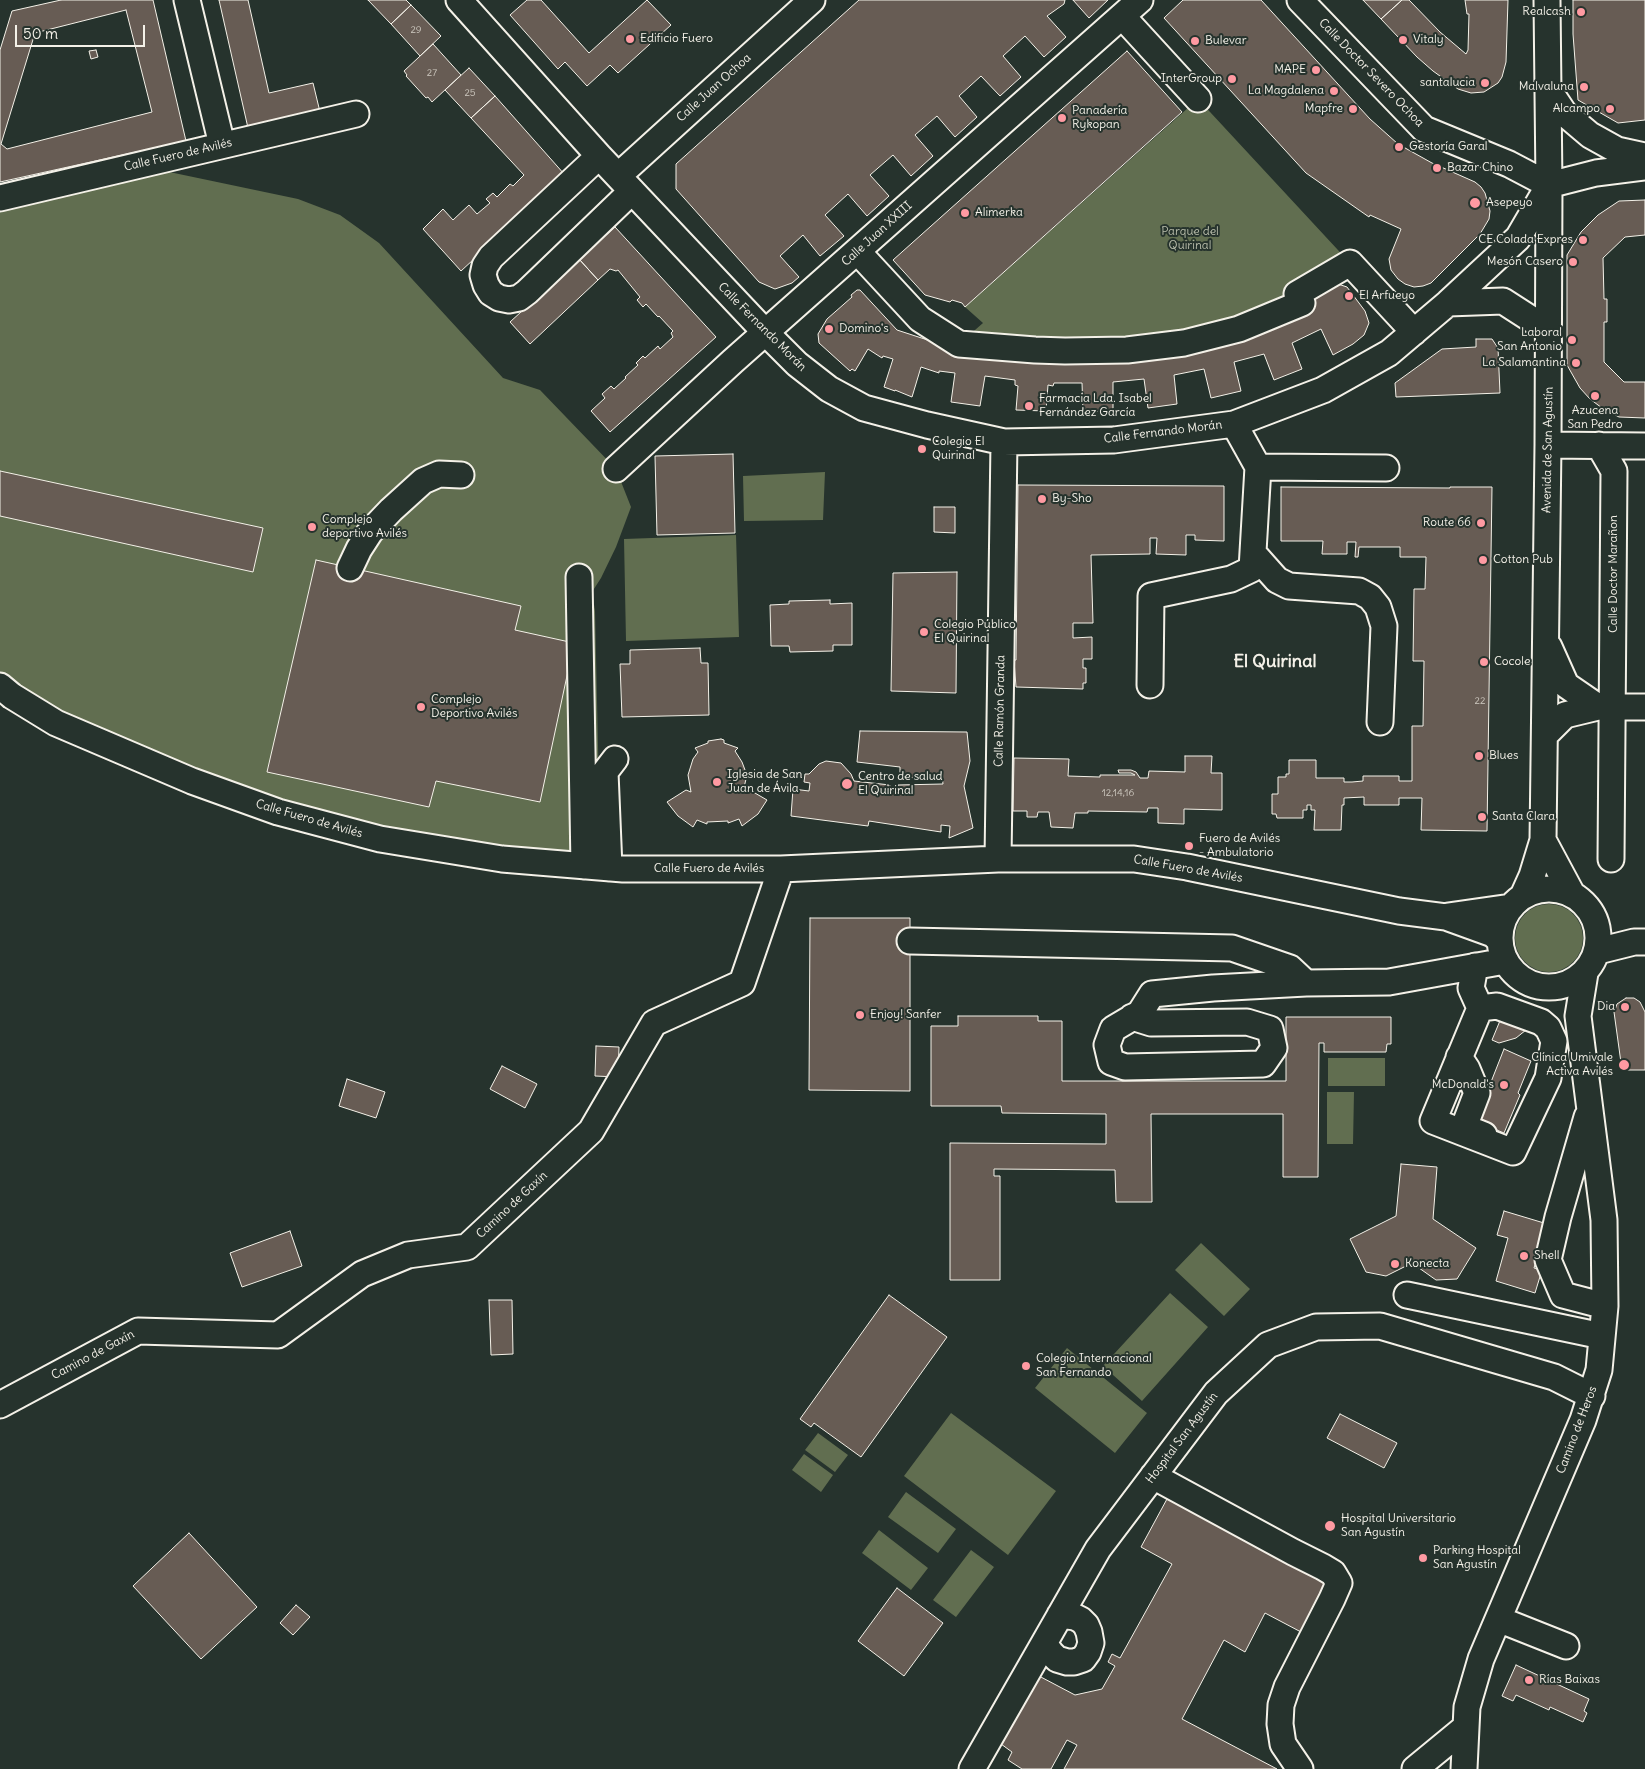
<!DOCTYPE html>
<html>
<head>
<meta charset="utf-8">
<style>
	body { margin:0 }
	#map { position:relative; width:1645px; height:1769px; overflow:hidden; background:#26332d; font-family:Delius,sans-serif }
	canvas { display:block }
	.scale { position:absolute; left:15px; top:25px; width:130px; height:22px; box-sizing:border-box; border:2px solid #f4f1e8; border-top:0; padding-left:6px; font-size:15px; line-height:18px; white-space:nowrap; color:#f4f1e8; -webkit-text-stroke:4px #26332d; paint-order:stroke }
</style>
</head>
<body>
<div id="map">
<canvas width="1645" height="1769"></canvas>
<div class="scale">50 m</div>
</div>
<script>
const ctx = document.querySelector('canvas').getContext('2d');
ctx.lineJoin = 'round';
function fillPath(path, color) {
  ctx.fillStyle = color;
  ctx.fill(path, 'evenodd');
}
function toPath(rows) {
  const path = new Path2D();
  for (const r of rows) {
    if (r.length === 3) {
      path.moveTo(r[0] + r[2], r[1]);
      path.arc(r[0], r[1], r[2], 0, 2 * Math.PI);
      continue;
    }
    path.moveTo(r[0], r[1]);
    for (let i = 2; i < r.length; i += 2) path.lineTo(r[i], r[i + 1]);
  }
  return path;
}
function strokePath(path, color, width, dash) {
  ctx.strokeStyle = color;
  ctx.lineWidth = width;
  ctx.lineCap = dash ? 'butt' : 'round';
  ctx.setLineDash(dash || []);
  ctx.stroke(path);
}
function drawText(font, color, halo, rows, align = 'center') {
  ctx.font = font + ' Delius,sans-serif';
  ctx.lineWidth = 4;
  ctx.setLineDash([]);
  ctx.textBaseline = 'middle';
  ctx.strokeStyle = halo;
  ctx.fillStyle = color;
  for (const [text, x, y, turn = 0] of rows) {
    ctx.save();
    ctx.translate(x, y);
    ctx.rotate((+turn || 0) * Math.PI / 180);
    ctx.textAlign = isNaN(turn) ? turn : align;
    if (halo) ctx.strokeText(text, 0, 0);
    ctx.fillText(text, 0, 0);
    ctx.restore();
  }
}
fillPath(toPath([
	[1198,99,1350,263,1297,294,1184,343,959,344,983,323,965,307],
	[136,165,298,199,340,215,379,243,503,378,540,390,616,469,631,507,616,547,601,578,592,592,595,611,599,790,609,868,278,812,0,686,0,206],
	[825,472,823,520,744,521,743,476],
	[736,535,739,637,626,641,624,539],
	[1549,938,34],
	[1328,1058,1385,1058,1385,1086,1328,1086],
	[1327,1092,1354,1092,1353,1144,1327,1144],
	[1201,1243,1250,1289,1224,1316,1175,1270],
	[1170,1293,1208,1327,1142,1401,1103,1366],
	[1067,1348,1147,1413,1115,1453,1035,1388],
	[951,1413,1056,1491,1008,1555,904,1476],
	[818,1433,848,1455,835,1472,805,1450],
	[804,1454,833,1475,821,1492,792,1470],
	[906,1492,956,1529,938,1553,888,1517],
	[879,1530,928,1568,911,1590,862,1553],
	[971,1550,994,1567,956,1617,933,1600]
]), '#616e50');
const building = toPath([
	[61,0,153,0,186,141,0,182,0,50,12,11,61,0],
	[126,10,152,112,7,149,1,144,35,33,126,10],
	[219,0,248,0,269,93,313,83,320,112,248,128,219,0],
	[368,0,406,0,411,5,391,24,368,0],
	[527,0,541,0,589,53,647,0,671,25,618,73,610,65,587,86,565,62,558,69,510,15,527,0],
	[859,0,1065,0,1064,4,1047,16,1066,37,1044,57,1025,36,1003,56,1021,77,1000,96,981,76,959,96,977,117,955,137,937,116,915,135,933,156,911,176,893,155,870,175,889,196,867,216,848,194,825,215,844,236,820,256,803,235,780,256,799,277,792,283,775,289,759,282,676,189,676,164,859,0],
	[1073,0,1108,0,1089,18,1073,0],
	[1183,0,1261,0,1370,119,1398,144,1432,163,1475,182,1481,187,1485,193,1490,211,1489,219,1480,234,1431,283,1423,286,1414,287,1405,284,1398,279,1391,270,1389,259,1401,229,1370,215,1369,217,1306,173,1164,18,1183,0],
	[1363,0,1402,0,1381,19,1363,0],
	[1402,0,1409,0,1440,32,1466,54,1468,50,1469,14,1467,14,1465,0,1508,0,1506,62,1502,77,1498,83,1484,92,1471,93,1458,89,1433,71,1417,57,1381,19,1402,0],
	[1573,0,1645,0,1645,120,1618,123,1578,100,1573,34,1573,0],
	[411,5,441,36,420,56,391,24,411,5],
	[433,44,461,75,432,102,428,97,426,98,406,76,407,75,404,71,433,44],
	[96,50,98,57,91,59,89,51,96,50],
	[1127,51,1182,112,965,307,962,303,952,300,950,302,925,295,893,260,1127,51],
	[469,68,495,96,471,118,445,90,469,68],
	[495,96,565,175,461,271,423,229,443,209,453,220,469,205,477,214,490,203,486,199,493,193,497,197,510,184,513,186,524,175,471,118,495,96],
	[1645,200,1645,235,1625,237,1603,258,1604,299,1607,299,1607,322,1604,322,1604,362,1624,382,1645,382,1645,418,1619,417,1602,408,1590,399,1580,388,1567,365,1567,255,1581,232,1598,215,1619,201,1645,200],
	[615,227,716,337,610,432,591,411,605,398,602,394,611,386,614,389,626,378,625,377,638,365,636,363,643,356,645,358,658,346,660,349,673,337,671,333,673,331,659,316,658,317,646,304,643,307,637,300,640,297,618,270,616,271,610,269,598,280,579,259,615,227],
	[579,259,598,280,530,344,510,322,579,259],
	[1335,283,1347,287,1365,311,1369,323,1364,335,1353,344,1333,355,1321,329,1292,343,1302,369,1274,380,1264,354,1234,362,1241,391,1211,398,1204,369,1174,375,1177,404,1148,408,1144,379,1113,382,1113,411,1083,412,1082,383,1054,383,1053,386,1048,385,1046,411,1016,410,1018,386,1015,385,1015,380,985,376,980,406,951,402,955,373,939,371,939,373,921,367,912,397,895,390,895,391,884,387,893,359,883,356,882,358,868,349,855,371,852,369,850,371,819,343,818,334,827,319,852,297,851,295,857,290,860,290,897,330,946,346,1184,346,1335,283],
	[1476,339,1492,339,1498,348,1500,393,1396,397,1395,383,1442,349,1476,347,1476,339],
	[733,454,735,533,657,535,655,456,733,454],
	[0,471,263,528,253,572,0,516,0,471],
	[1018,485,1224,486,1224,541,1195,540,1195,535,1186,535,1186,555,1156,554,1157,538,1150,538,1150,554,1091,555,1093,623,1073,623,1073,638,1092,637,1092,659,1083,659,1083,668,1086,668,1086,683,1083,683,1083,689,1016,687,1014,660,1016,660,1018,485],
	[1281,487,1450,488,1450,487,1492,487,1487,831,1421,830,1422,798,1399,798,1399,805,1364,805,1364,797,1344,798,1344,805,1342,805,1341,830,1314,830,1315,810,1311,810,1311,805,1307,805,1307,810,1303,810,1303,818,1277,818,1276,814,1272,814,1272,794,1278,794,1278,777,1286,777,1286,774,1289,774,1289,760,1316,760,1316,778,1344,778,1344,782,1352,782,1363,781,1363,776,1399,776,1399,781,1412,781,1412,726,1423,726,1424,661,1413,661,1414,589,1425,589,1426,557,1400,557,1400,547,1359,547,1358,557,1355,557,1356,542,1347,542,1347,554,1322,554,1323,541,1281,541,1281,487],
	[934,507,955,507,955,533,934,532,934,507],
	[316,560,521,606,515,630,574,643,540,802,436,781,429,807,267,772,316,560],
	[957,572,956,693,891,691,893,573,957,572],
	[830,600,830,604,852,603,852,645,833,645,833,651,790,652,789,646,771,646,770,605,789,604,789,601,830,600],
	[700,648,701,663,708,663,709,715,622,717,620,664,630,664,630,650,700,648],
	[860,731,967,732,970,761,964,786,973,828,949,838,950,826,941,825,941,832,869,821,868,826,791,816,793,789,809,791,810,783,804,782,805,774,809,774,819,764,826,761,841,763,851,774,854,781,890,785,891,792,899,791,898,785,943,784,942,775,935,775,922,780,915,779,909,776,900,776,900,767,857,762,860,731],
	[721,739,724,740,724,743,738,748,735,751,742,762,745,770,746,779,743,792,748,789,767,800,758,814,742,826,739,819,728,823,728,821,707,822,707,824,697,820,693,827,678,816,667,802,686,790,691,792,688,775,693,759,698,752,695,748,708,743,708,741,721,739],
	[1185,756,1212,756,1211,773,1222,773,1222,810,1184,809,1184,824,1158,823,1158,808,1148,808,1147,812,1088,811,1088,813,1075,813,1073,828,1051,827,1049,812,1038,812,1037,817,1027,817,1027,811,1013,811,1014,758,1069,759,1068,776,1100,777,1100,775,1135,775,1131,773,1119,773,1118,770,1131,770,1136,772,1140,778,1148,778,1149,771,1185,772,1185,756],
	[810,918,910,918,910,1091,809,1090,810,918],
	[1626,998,1634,998,1640,1002,1645,1012,1645,1070,1622,1070,1614,1012,1617,1004,1626,998],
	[1504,1011,1532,1022,1526,1030,1516,1038,1499,1043,1492,1040,1504,1011],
	[958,1016,1038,1016,1038,1021,1062,1021,1062,1081,1286,1081,1286,1017,1391,1017,1391,1044,1387,1044,1386,1052,1324,1052,1324,1043,1319,1043,1318,1177,1283,1177,1283,1114,1151,1114,1152,1202,1116,1202,1115,1170,994,1169,994,1176,1000,1176,1000,1280,950,1280,950,1143,1106,1144,1106,1114,1002,1113,1001,1106,931,1106,931,1026,958,1026,958,1016],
	[596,1046,619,1047,618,1077,595,1076,596,1046],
	[1504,1049,1531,1061,1518,1093,1520,1095,1504,1133,1473,1120,1488,1083,1491,1082,1504,1049],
	[502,1066,537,1084,525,1108,490,1089,502,1066],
	[347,1079,385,1092,376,1118,339,1106,347,1079],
	[1401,1164,1437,1167,1433,1219,1476,1248,1457,1279,1436,1280,1412,1263,1386,1276,1366,1272,1350,1239,1396,1216,1401,1164],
	[1504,1211,1554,1226,1540,1247,1534,1268,1542,1270,1535,1293,1496,1281,1508,1238,1497,1235,1504,1211],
	[290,1231,302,1266,242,1287,230,1253,290,1231],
	[889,1295,947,1337,861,1457,814,1423,811,1427,800,1419,889,1295],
	[489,1300,512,1300,513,1354,491,1355,489,1300],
	[1340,1414,1397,1443,1384,1468,1327,1438,1340,1414],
	[1167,1499,1326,1583,1301,1632,1265,1613,1245,1652,1224,1640,1182,1719,1277,1769,1064,1769,1077,1745,1067,1740,1051,1769,1022,1769,1008,1760,1012,1752,1001,1744,1039,1676,1075,1695,1102,1689,1115,1666,1108,1662,1112,1654,1120,1658,1172,1564,1141,1547,1167,1499],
	[189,1533,257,1607,201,1659,133,1586,189,1533],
	[897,1588,943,1623,904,1676,858,1641,897,1588],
	[296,1605,310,1617,293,1635,280,1623,296,1605],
	[1516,1665,1589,1699,1584,1711,1587,1713,1583,1722,1550,1707,1549,1710,1516,1695,1513,1701,1502,1696,1516,1665]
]);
fillPath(building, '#675c54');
strokePath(building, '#f4f1e8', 1);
const minor = toPath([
	[187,0,222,145],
	[459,0,599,156,766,333,797,364,829,389,864,408,927,425,1004,442,1114,440,1234,424,1323,390,1389,353,1448,303,1518,238,1549,185],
	[1300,0,1424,129,1509,164,1549,185,1596,173,1645,167],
	[1122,16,1198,99],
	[1548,89,1564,113,1590,135,1617,150,1645,156],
	[599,156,491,257,485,266,483,275,486,285,491,293,499,298,509,300,519,298,527,292,632,191],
	[618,176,812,0],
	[0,198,356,114],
	[857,251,920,319,959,344,1035,350,1065,351,1127,350,1184,343,1239,329,1302,303,1297,294,1350,263,1414,332],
	[1448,303,1503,301,1548,330],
	[1234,424,1258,467,1386,468],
	[1548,445,1645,446],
	[1599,445,1614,471,1611,859],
	[616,469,733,361,1140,0],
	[1253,553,1277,580,1289,586,1359,591,1370,597,1378,607,1384,626,1380,722],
	[350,568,359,549,370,532,391,510,423,481,439,474,461,475],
	[579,577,584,866],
	[1549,647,1566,685,1598,707],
	[1150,685,1151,596,1231,579,1252,569,1258,467],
	[0,686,12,696,56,723,192,781,278,812,380,839,502,859,623,869,781,869,998,859,1134,859,1187,867,1399,911,1446,917,1493,934,1500,941],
	[1545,735,1565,715,1598,707,1645,707],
	[1543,840,1572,894],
	[998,859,1004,442],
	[609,868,605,772,615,759],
	[1549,938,49],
	[1523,896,1532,876,1543,840,1548,445,1549,185,1547,0],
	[1448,916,1511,907],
	[910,941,1232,948,1290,968,1306,983],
	[1598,951,1634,942,1645,942],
	[1475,966,1471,988,1480,1008],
	[1497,1006,1541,1022,1548,1028,1554,1041,1548,1078,1513,1152,1433,1121,1480,1008,1497,1006],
	[1132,1017,1151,1023,1247,1022,1270,1029,1274,1048,1263,1064,1125,1067,1111,1062,1107,1045,1113,1029,1140,1013,1152,994,1213,988,1306,983,1389,982,1505,961],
	[1459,1057,1467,1069,1477,1093,1464,1127,1484,1135],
	[1587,1117,1558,1217,1548,1260,1563,1295,1605,1306],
	[1407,1295,1602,1336],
	[0,1405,138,1331,278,1335,362,1274,408,1255,467,1247,591,1131,654,1023,742,983,781,869],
	[1153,1476,1293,1552,1323,1567,1333,1573,1339,1583,1332,1599,1287,1687,1281,1705,1280,1724,1283,1744,1300,1769],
	[1498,1619,1566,1646],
	[1044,1644,1051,1653,1057,1659,1067,1662,1074,1662,1083,1659,1088,1652,1091,1643,1089,1632,1086,1625,1081,1620,1075,1617,1060,1615],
	[972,1769,1098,1549,1216,1393,1268,1345,1316,1327,1380,1326,1554,1377,1592,1396],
	[1415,1769,1466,1727],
	[1464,1769,1467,1707,1481,1659,1583,1420,1599,1370,1605,1306,1604,1220,1578,1016,1585,973]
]);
strokePath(minor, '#f4f1e8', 29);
strokePath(minor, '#26332d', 25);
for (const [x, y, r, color] of [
	[1581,12,5,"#ff9aa2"],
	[630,39,5,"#ff9aa2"],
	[1403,40,5,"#ff9aa2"],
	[1195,41,5,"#ff9aa2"],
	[1316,70,5,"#ff9aa2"],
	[1232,79,5,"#ff9aa2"],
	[1485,83,5,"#ff9aa2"],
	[1584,87,5,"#ff9aa2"],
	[1334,91,5,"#ff9aa2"],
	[1353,109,5,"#ff9aa2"],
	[1610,109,5,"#ff9aa2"],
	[1062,118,5,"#ff9aa2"],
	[1399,147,5,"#ff9aa2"],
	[1437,168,5,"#ff9aa2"],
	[1475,203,6,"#ff9aa2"],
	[965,213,5,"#ff9aa2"],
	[1583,240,5,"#ff9aa2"],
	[1573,262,5,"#ff9aa2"],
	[1349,296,5,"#ff9aa2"],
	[829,329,5,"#ff9aa2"],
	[1572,340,5,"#ff9aa2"],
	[1576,363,5,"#ff9aa2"],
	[1595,396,5,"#ff9aa2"],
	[1029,406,5,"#ff9aa2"],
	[922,449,5,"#ff9aa2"],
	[1042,499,5,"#ff9aa2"],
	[1481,523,5,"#ff9aa2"],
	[312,527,5,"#ff9aa2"],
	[1483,560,5,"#ff9aa2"],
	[924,632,5,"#ff9aa2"],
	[1484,662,5,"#ff9aa2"],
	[421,707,5,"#ff9aa2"],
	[1479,756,5,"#ff9aa2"],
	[717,782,5,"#ff9aa2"],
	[847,784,6,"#ff9aa2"],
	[1482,817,5,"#ff9aa2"],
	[1189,846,5,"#ff9aa2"],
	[1625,1007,5,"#ff9aa2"],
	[860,1015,5,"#ff9aa2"],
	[1624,1065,6,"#ff9aa2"],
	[1504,1085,5,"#ff9aa2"],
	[1524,1256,5,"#ff9aa2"],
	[1395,1264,5,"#ff9aa2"],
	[1026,1366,5,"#ff9aa2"],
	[1330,1526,6,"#ff9aa2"],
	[1423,1558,5,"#ff9aa2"],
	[1529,1680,5,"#ff9aa2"]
]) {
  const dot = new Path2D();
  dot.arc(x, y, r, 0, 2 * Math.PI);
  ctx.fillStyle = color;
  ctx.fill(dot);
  strokePath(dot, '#26332d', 2);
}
drawText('10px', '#d1ccc3', null, [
	["29",416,30],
	["27",432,73],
	["25",470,93],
	["22",1480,701],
	["12,14,16",1118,793]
]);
drawText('12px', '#f4f1e8', '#26332d', [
	["Realcash",1571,12,"right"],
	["Edificio Fuero",640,39],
	["Vitaly",1413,40],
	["Bulevar",1205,41],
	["MAPE",1306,70,"right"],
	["InterGroup",1222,79,"right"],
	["santalucia",1475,83,"right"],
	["Malvaluna",1574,87,"right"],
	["La Magdalena",1324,91,"right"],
	["Mapfre",1343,109,"right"],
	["Alcampo",1600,109,"right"],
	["Panadería",1072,111],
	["Rykopan",1072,125],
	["Gestoría Garal",1409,147],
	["Bazar Chino",1447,168],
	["Asepeyo",1486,203],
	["Alimerka",975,213],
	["CE Colada Expres",1573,240,"right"],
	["Mesón Casero",1563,262,"right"],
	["El Arfueyo",1359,296],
	["Domino's",839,329],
	["Laboral",1562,333,"right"],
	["San Antonio",1562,347,"right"],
	["La Salamantina",1566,363,"right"],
	["Farmacia Lda. Isabel",1039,399],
	["Fernández García",1039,413],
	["Azucena",1595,411,"center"],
	["San Pedro",1595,425,"center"],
	["Colegio El",932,442],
	["Quirinal",932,456],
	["By-Sho",1052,499],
	["Complejo",322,520],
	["deportivo Avilés",322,534],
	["Route 66",1471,523,"right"],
	["Cotton Pub",1493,560],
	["Colegio Público",934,625],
	["El Quirinal",934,639],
	["Cocole",1494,662],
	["Complejo",431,700],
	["Deportivo Avilés",431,714],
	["Blues",1489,756],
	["Iglesia de San",727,775],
	["Juan de Ávila",727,789],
	["Centro de salud",858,777],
	["El Quirinal",858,791],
	["Santa Clara",1492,817],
	["Fuero de Avilés",1199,839],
	["- Ambulatorio",1199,853],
	["Dia",1615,1007,"right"],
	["Enjoy! Sanfer",870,1015],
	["Clínica Umivale",1613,1058,"right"],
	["Activa Avilés",1613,1072,"right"],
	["McDonald's",1494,1085,"right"],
	["Shell",1534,1256],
	["Konecta",1405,1264],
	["Colegio Internacional",1036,1359],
	["San Fernando",1036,1373],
	["Hospital Universitario",1341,1519],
	["San Agustín",1341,1533],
	["Parking Hospital",1433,1551],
	["San Agustín",1433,1565],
	["Rías Baixas",1539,1680]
], 'left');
drawText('12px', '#f4f1e8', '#26332d', [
	["Calle Doctor Severo Ochoa",1371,73,46],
	["Calle Juan Ochoa",714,88,-42],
	["Calle Fuero de Avilés",178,155,-13],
	["Calle Juan XXIII",877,234,-42],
	["Calle Fernando Morán",762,327,45],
	["Calle Fernando Morán",1163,432,-7],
	["Avenida de San Agustín",1548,450,-89],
	["Calle Doctor Marañon",1614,574,-90],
	["Calle Ramón Granda",1000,711,-89],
	["Calle Fuero de Avilés",309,819,16],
	["Calle Fuero de Avilés",709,869],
	["Calle Fuero de Avilés",1188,869,10],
	["Camino de Gaxín",512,1205,-43],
	["Camino de Gaxín",93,1355,-28],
	["Camino de Heros",1577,1430,-69],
	["Hospital San Agustín",1182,1438,-53]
]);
drawText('12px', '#b9bdab', '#26332d', [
	["Parque del",1190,232],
	["Quirinal",1190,246]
]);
drawText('bold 18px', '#f4f1e8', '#26332d', [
	["El Quirinal",1275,662]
]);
</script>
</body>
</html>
